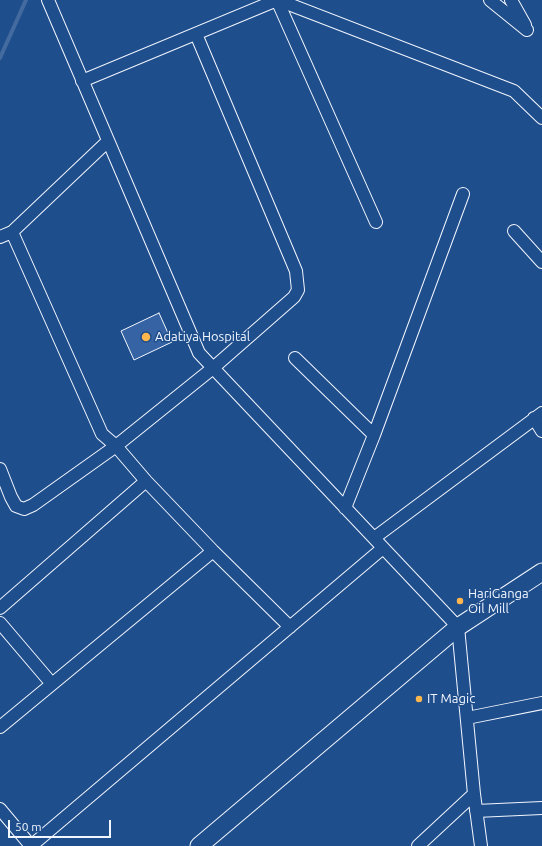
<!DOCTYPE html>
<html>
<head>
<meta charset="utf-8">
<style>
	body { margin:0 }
	#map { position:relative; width:542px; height:846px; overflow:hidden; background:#1f4e8c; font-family:Ubuntu,sans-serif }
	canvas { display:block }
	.scale { position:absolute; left:8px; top:820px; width:103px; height:18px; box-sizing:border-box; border:2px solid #f2f6ff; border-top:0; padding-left:5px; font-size:12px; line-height:14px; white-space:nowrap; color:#f2f6ff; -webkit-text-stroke:3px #1f4e8c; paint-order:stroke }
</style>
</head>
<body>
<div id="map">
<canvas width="542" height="846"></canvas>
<div class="scale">50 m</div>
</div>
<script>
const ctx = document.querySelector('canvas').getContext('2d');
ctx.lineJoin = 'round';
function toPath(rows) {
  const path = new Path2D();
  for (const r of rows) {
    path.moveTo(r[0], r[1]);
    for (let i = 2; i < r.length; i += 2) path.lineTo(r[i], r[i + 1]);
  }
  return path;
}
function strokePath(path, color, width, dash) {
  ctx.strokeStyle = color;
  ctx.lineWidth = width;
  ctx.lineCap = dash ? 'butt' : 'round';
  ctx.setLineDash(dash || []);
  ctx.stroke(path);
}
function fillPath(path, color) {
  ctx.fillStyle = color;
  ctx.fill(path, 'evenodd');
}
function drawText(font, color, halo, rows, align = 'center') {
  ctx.font = font + ' Ubuntu,sans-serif';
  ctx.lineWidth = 3;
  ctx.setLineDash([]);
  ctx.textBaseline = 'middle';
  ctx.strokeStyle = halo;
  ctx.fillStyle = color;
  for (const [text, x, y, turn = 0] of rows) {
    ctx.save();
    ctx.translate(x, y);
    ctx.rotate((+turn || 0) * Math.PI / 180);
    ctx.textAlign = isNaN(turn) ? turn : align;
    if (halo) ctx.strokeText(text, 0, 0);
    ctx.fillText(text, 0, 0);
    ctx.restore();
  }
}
strokePath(toPath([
	[0,58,26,0]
]), '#446ba0', 4);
const building = toPath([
	[159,313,172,342,134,360,121,331,159,313]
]);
fillPath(building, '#3563a3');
strokePath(building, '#f2f6ff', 1);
const street = toPath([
	[48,0,199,353,458,627,474,794,481,846],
	[277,0,376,222],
	[278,0,514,91,542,118],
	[490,0,527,30],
	[511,0,525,25],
	[82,81,277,0],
	[514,231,542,262],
	[12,232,102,434,116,446,146,481,213,551,290,627],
	[0,237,12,232,108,141],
	[295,358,374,435],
	[534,418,542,431],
	[0,469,11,497,16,506,24,509,33,505,116,446,213,368,294,297,298,290,296,271,196,34],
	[345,508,374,435,463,194],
	[374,538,542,413],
	[0,608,146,481],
	[0,623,52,684],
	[467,718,542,703],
	[0,727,213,551],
	[0,809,31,846],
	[476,811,542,808],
	[31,846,383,548],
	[418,846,474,794]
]);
const secondary = toPath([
	[199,846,458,627,542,572]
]);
strokePath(street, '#f2f6ff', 14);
strokePath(secondary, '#f2f6ff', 19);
strokePath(street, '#1f4e8c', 12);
strokePath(secondary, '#1f4e8c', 17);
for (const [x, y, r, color] of [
	[146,337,5,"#ffb74d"],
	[460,601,4,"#ffb74d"],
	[419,699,4,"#ffb74d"]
]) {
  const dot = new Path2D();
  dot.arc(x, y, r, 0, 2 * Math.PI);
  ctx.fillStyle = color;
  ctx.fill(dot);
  strokePath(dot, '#1f4e8c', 1.5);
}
drawText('13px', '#f2f6ff', '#1f4e8c', [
	["Adatiya Hospital",155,337],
	["HariGanga",468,594],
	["Oil Mill",468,609],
	["IT Magic",427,699]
], 'left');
</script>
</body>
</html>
